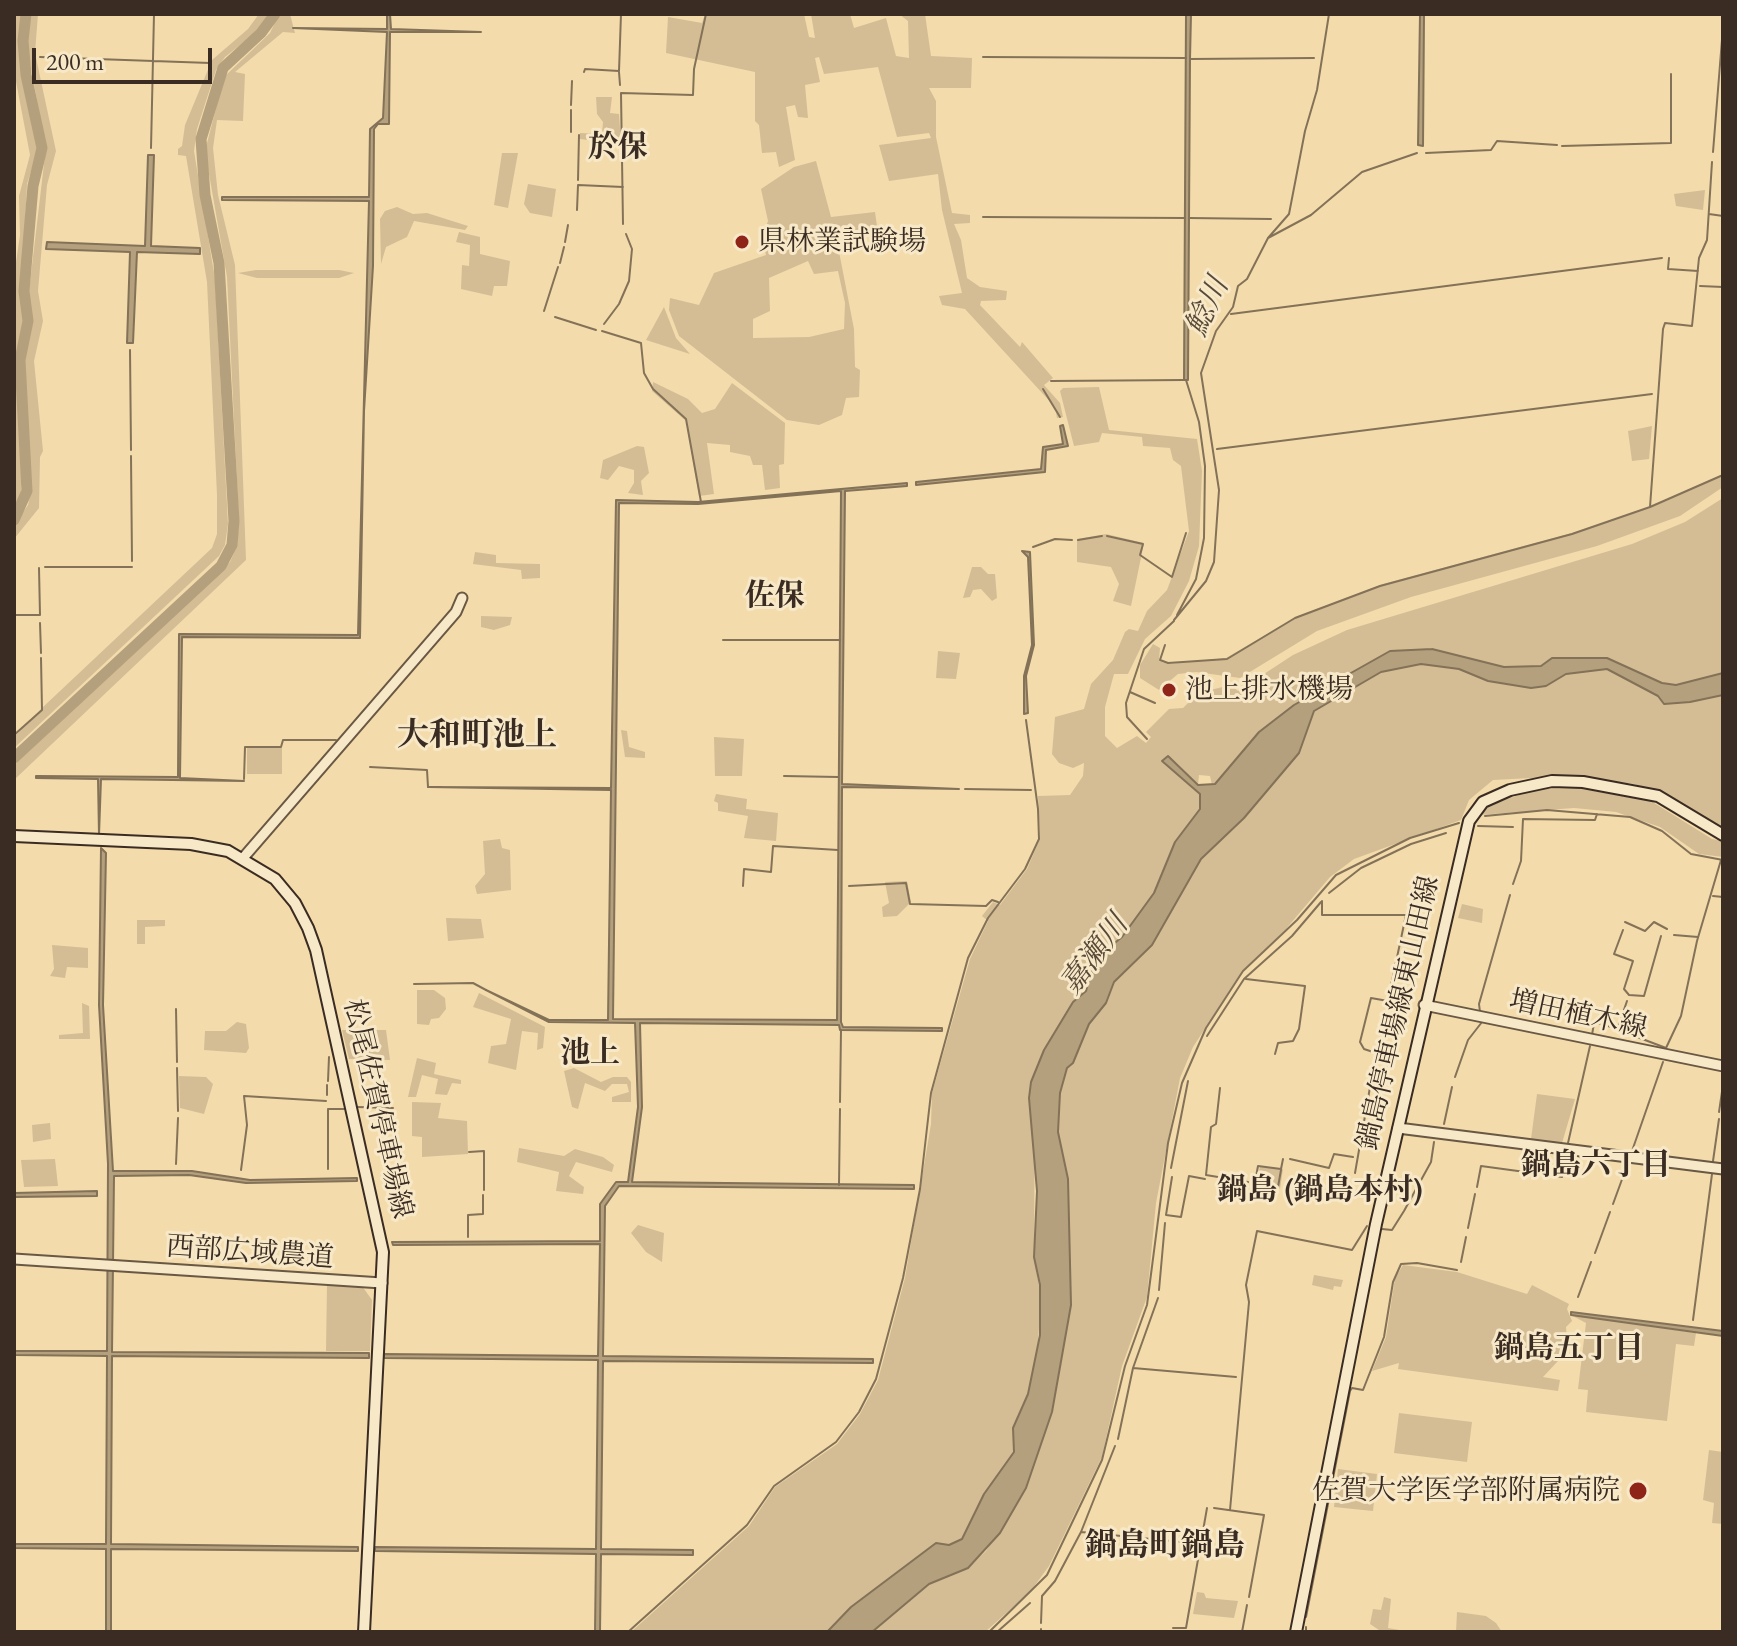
<!DOCTYPE html>
<html>
<head>
<meta charset="utf-8">
<style>
	body { margin:0 }
	#map { position:relative; width:1737px; height:1646px; overflow:hidden; background:#f3dbab; font-family:"EB Garamond",serif }
	canvas { display:block }
	.frame { position:absolute; inset:0; border:16px solid #3a2c22; pointer-events:none }
	.scale { position:absolute; left:32px; top:48px; width:180px; height:36px; box-sizing:border-box; border:4px solid #3a2c22; border-top:0; padding-left:10px; font-size:24px; line-height:28px; white-space:nowrap; color:#3a2c22; -webkit-text-stroke:6px #f7e8c8; paint-order:stroke }
</style>
</head>
<body>
<div id="map">
<canvas width="1737" height="1646"></canvas>
<div class="frame"></div>
<div class="scale">200 m</div>
</div>
<script>
const ctx = document.querySelector('canvas').getContext('2d');
ctx.lineJoin = 'round';
function fillPath(path, color) {
  ctx.fillStyle = color;
  ctx.fill(path, 'evenodd');
}
function toPath(rows) {
  const path = new Path2D();
  for (const r of rows) {
    path.moveTo(r[0], r[1]);
    for (let i = 2; i < r.length; i += 2) path.lineTo(r[i], r[i + 1]);
  }
  return path;
}
function strokePath(path, color, width, dash) {
  ctx.strokeStyle = color;
  ctx.lineWidth = width;
  ctx.lineCap = dash ? 'butt' : 'round';
  ctx.setLineDash(dash || []);
  ctx.stroke(path);
}
function drawText(font, color, halo, rows, align = 'center') {
  ctx.font = font + ' "EB Garamond","Noto Serif JP",serif';
  ctx.lineWidth = 6;
  ctx.setLineDash([]);
  ctx.textBaseline = 'middle';
  ctx.strokeStyle = halo;
  ctx.fillStyle = color;
  for (const [text, x, y, turn = 0] of rows) {
    ctx.save();
    ctx.translate(x, y);
    ctx.rotate((+turn || 0) * Math.PI / 180);
    ctx.textAlign = isNaN(turn) ? turn : align;
    if (halo) ctx.strokeText(text, 0, 0);
    ctx.fillText(text, 0, 0);
    ctx.restore();
  }
}
fillPath(toPath([
	[16,14,21,14,19,55,38,149,27,184,22,289,24,320,16,356,23,445,21,500,14,514,14,276,20,235,19,196,30,155,14,71],
	[31,14,38,14,35,53,56,151,47,185,38,291,43,321,34,361,43,451,40,457,39,508,14,539,14,525,28,505,31,491,24,358,32,319,29,291,46,147,27,48],
	[259,14,267,14,266,19,255,33,225,57,216,70,197,129,194,151,215,279,228,524,225,545,219,556,14,748,14,737,43,707,212,548,217,534,217,495,207,282,186,156,178,155,178,149,182,146,185,125,212,60,248,29],
	[279,14,290,14,295,33,283,32,235,72,245,74,243,121,217,120,213,148,218,195,235,265,246,560,14,780,14,765,230,562,237,546,239,522,227,277,205,151,224,77,270,33],
	[705,14,804,14,809,37,815,38,811,14,850,14,854,28,886,18,896,56,909,58,908,21,899,14,925,14,931,56,972,58,971,88,929,88,936,101,936,137,952,213,970,215,970,223,954,224,961,240,967,278,980,287,1007,291,1006,300,981,301,980,305,1020,347,1022,342,1053,378,1044,385,1060,403,1063,417,1057,418,1055,407,965,309,942,305,939,296,962,293,942,210,938,174,889,181,879,145,931,138,929,133,897,137,878,67,824,74,819,57,815,58,820,82,805,85,808,118,798,117,795,105,786,107,795,160,779,167,776,152,762,153,759,125,755,121,755,72,666,53,668,17,702,23],
	[596,97,612,97,610,113,619,114,621,144,580,139,580,133,602,134,603,122,597,114],
	[502,153,518,153,508,208,494,205],
	[816,161,831,217,875,212,877,226,836,236,854,329,855,367,860,370,859,397,846,398,842,415,819,425,787,420,679,336,669,310,670,298,699,305,714,273,766,255,762,237,768,221,761,189,794,167],
	[808,261,814,274,838,271,845,303,844,329,809,337,753,338,753,319,770,311,769,278],
	[528,184,556,189,552,217,530,213,524,204],
	[1705,190,1703,210,1676,206,1674,194],
	[397,207,413,214,427,213,468,226,465,230,414,221,407,237,386,247,381,264,380,219,385,211],
	[459,232,480,237,480,254,510,261,507,286,494,286,492,296,461,289,462,265,469,266,470,245,456,242],
	[256,270,339,270,354,273,339,278,257,278,238,273],
	[664,307,676,338,690,354,646,340],
	[653,382,688,399,702,413,715,409,732,383,785,423,784,464,779,465,780,488,765,490,762,465,753,465,750,456,730,452,730,445,707,443,714,494,699,496,686,421,652,391],
	[1099,387,1109,430,1197,439,1202,471,1199,546,1189,581,1171,616,1145,639,1128,674,1114,674,1105,707,1105,736,1117,748,1137,736,1146,743,1151,737,1146,732,1169,709,1183,708,1198,693,1231,685,1238,691,1293,655,1347,630,1632,544,1685,522,1723,498,1723,832,1669,796,1634,784,1571,776,1493,780,1469,800,1461,820,1354,859,1330,877,1285,930,1243,970,1193,1047,1180,1078,1156,1203,1147,1297,1122,1366,1102,1457,1049,1566,1030,1592,985,1632,872,1632,929,1584,968,1568,986,1551,1026,1488,1052,1413,1071,1305,1068,1179,1058,1132,1060,1093,1067,1068,1073,1063,1089,1024,1106,1003,1114,982,1152,944,1201,859,1244,818,1261,794,1259,732,1215,784,1212,785,1210,776,1199,775,1198,785,1174,762,1163,761,1200,794,1200,809,1175,842,1154,893,1122,937,1105,951,1090,975,1086,991,1072,1002,1035,1071,1034,1257,1041,1297,1037,1357,1028,1394,1017,1417,1014,1452,976,1509,962,1539,894,1575,851,1607,827,1632,631,1632,749,1526,775,1487,837,1444,860,1414,878,1380,905,1278,931,1124,932,1093,970,959,988,921,982,916,993,902,1000,905,1027,869,1040,839,1038,796,1070,795,1083,776,1084,763,1073,768,1059,763,1052,754,1055,717,1084,709,1091,684,1113,660,1125,632,1129,629,1138,631,1147,611,1167,590,1189,531,1181,466,1173,460,1170,448,1143,446,1142,437,1102,433,1099,442,1074,446,1060,391,1063,388],
	[1652,426,1649,459,1632,461,1628,431],
	[637,446,644,447,649,473,641,481,643,495,628,493,634,483,634,470,619,466,608,480,600,478,603,460],
	[1723,474,1723,487,1680,516,1597,546,1411,597,1317,631,1240,678,1196,672,1178,674,1159,690,1140,678,1140,665,1153,644,1160,648,1159,661,1168,664,1226,658,1298,616,1383,584,1572,533,1652,506],
	[1106,534,1144,543,1131,606,1113,601,1119,584,1111,567,1077,562,1077,539],
	[475,552,496,555,496,563,540,564,540,578,522,579,521,570,473,564],
	[972,567,981,567,988,574,995,574,997,598,992,601,981,589,973,590,970,597,963,598],
	[481,616,512,617,510,625,494,630,481,627],
	[938,651,960,653,956,679,936,678],
	[621,730,627,731,629,747,645,752,645,758,625,757],
	[714,737,744,739,742,776,715,776],
	[247,748,282,748,282,774,247,774],
	[1577,788,1651,801,1712,839,1723,841,1723,857,1699,854,1660,827,1616,812,1574,808,1479,815,1490,805,1536,789],
	[716,794,747,799,746,809,778,813,776,841,744,838,748,816,718,811,718,803,714,801],
	[500,839,502,848,510,850,511,890,477,894,475,886,485,874,483,841],
	[907,881,911,902,897,916,883,917,882,907,889,903,885,882],
	[1462,904,1483,909,1482,923,1458,918],
	[446,918,481,919,484,938,448,941],
	[137,920,165,920,165,926,145,927,145,944,137,944],
	[52,945,88,948,88,968,67,967,65,978,50,976,54,969],
	[417,990,434,990,445,998,446,1009,439,1018,431,1019,429,1025,417,1024],
	[479,993,545,1027,543,1048,537,1050,538,1033,522,1031,516,1070,488,1063,491,1046,506,1044,511,1019,473,1007],
	[82,1003,89,1006,90,1039,59,1039,59,1035,83,1033],
	[237,1022,246,1024,249,1048,246,1053,204,1050,205,1031,226,1031],
	[342,1030,386,1030,390,1060,349,1059],
	[417,1058,436,1063,434,1074,461,1080,461,1084,452,1083,447,1095,435,1094,438,1079,422,1075,416,1097,408,1097],
	[574,1068,601,1082,613,1077,627,1077,631,1082,631,1102,612,1102,612,1097,629,1092,627,1084,612,1084,605,1091,585,1083,578,1109,572,1107,564,1071],
	[179,1076,206,1077,213,1084,204,1114,180,1108],
	[1537,1094,1575,1099,1562,1143,1531,1139],
	[412,1102,441,1103,438,1118,467,1121,468,1154,422,1157,422,1137,412,1136],
	[50,1123,51,1139,33,1142,32,1125],
	[519,1148,564,1156,575,1149,603,1157,614,1165,612,1172,576,1162,569,1176,584,1187,583,1194,556,1191,559,1172,517,1162],
	[55,1159,58,1186,24,1187,21,1160],
	[1260,1167,1283,1169,1280,1189,1255,1184],
	[638,1225,664,1233,662,1262,646,1252,631,1233],
	[1403,1265,1457,1272,1527,1294,1532,1285,1569,1304,1567,1309,1572,1321,1566,1327,1567,1341,1562,1340,1558,1361,1543,1377,1560,1380,1558,1391,1398,1369,1399,1363,1372,1371,1386,1337,1395,1278],
	[1314,1275,1343,1280,1341,1287,1334,1286,1333,1290,1312,1285],
	[327,1284,362,1286,372,1300,370,1351,326,1351],
	[1571,1315,1696,1333,1694,1346,1676,1344,1667,1421,1586,1412,1588,1390,1578,1389,1586,1323],
	[1399,1413,1472,1422,1467,1462,1394,1453],
	[1709,1450,1723,1452,1723,1524,1712,1523,1714,1503,1703,1500],
	[1338,1469,1377,1474,1373,1511,1334,1507],
	[1197,1592,1204,1593,1206,1598,1238,1601,1234,1618,1193,1614],
	[1384,1597,1391,1599,1388,1628,1411,1632,1382,1632,1370,1624,1373,1609,1381,1610],
	[1457,1612,1486,1616,1496,1623,1502,1632,1456,1632]
]), '#d4bd94');
const water = toPath([
	[387,14,390,14,391,29,481,32,390,32,389,124,378,124,374,129,373,266,364,411,360,638,182,637,180,778,244,781,101,779,99,835,98,779,36,778,36,776,178,777,179,634,358,635,369,201,222,200,222,197,369,197,370,129,383,118,387,32,293,28,387,29,387,14],
	[1186,14,1191,14,1190,59,1188,380,1184,380,1186,14],
	[1420,14,1424,14,1423,146,1418,145,1420,14],
	[148,155,154,155,151,246,200,248,200,254,137,252,133,343,127,343,130,252,46,249,47,242,145,246,148,155],
	[1063,425,1068,446,1046,450,1045,472,916,485,916,482,1041,469,1043,447,1063,444,1060,426,1063,425],
	[907,483,907,486,845,491,842,784,959,789,842,787,841,1022,843,1027,942,1028,942,1031,840,1030,839,1025,640,1023,642,1107,632,1182,914,1185,914,1189,619,1186,605,1206,603,1356,873,1359,873,1363,603,1361,601,1549,693,1550,693,1555,601,1554,600,1632,595,1632,596,1554,375,1551,375,1547,596,1549,598,1360,384,1358,384,1354,598,1356,600,1244,393,1245,392,1242,600,1241,600,1204,616,1182,628,1182,638,1107,635,1023,549,1022,486,990,549,1020,608,1020,611,790,428,787,611,788,616,500,698,502,907,483],
	[841,491,837,1020,613,1019,619,503,698,504,841,491],
	[1022,551,1030,552,1034,645,1026,676,1028,713,1024,714,1024,676,1032,645,1028,557,1022,551],
	[1432,649,1504,667,1541,666,1552,658,1607,658,1662,683,1676,685,1723,673,1723,695,1690,702,1664,704,1658,696,1607,669,1566,674,1546,686,1531,688,1488,681,1459,669,1421,664,1381,672,1314,711,1299,753,1244,818,1201,859,1152,945,1114,982,1106,1003,1089,1024,1073,1063,1067,1068,1060,1093,1058,1132,1068,1179,1071,1305,1052,1412,1026,1488,1000,1533,968,1568,929,1584,872,1632,827,1632,851,1607,936,1543,949,1545,962,1539,984,1494,1014,1452,1013,1428,1028,1394,1040,1335,1040,1285,1034,1257,1037,1191,1029,1098,1031,1082,1044,1050,1073,1002,1086,991,1090,975,1105,951,1122,937,1154,893,1175,842,1200,809,1200,794,1162,761,1168,756,1198,785,1215,784,1259,732,1294,705,1390,651,1432,649],
	[101,848,106,853,103,1005,113,1171,192,1171,250,1180,357,1178,357,1181,246,1183,189,1175,114,1176,112,1352,369,1353,369,1358,112,1356,111,1544,358,1547,358,1551,111,1549,111,1632,106,1632,106,1549,14,1548,14,1544,106,1544,107,1356,14,1355,14,1351,107,1351,108,1164,99,1005,101,848],
	[97,1191,97,1196,14,1197,14,1193,97,1191],
	[1571,1312,1723,1331,1723,1336,1571,1315,1571,1312]
]);
fillPath(water, '#b4a07c');
strokePath(water, '#837258', 2);
strokePath(toPath([
	[40,57,210,63],
	[983,57,1186,58],
	[1190,59,1314,58],
	[584,72,585,69,619,71,621,14],
	[619,72,620,85],
	[571,105,572,81],
	[571,132,571,110],
	[1562,146,1671,143,1671,74],
	[151,148,154,14],
	[1713,152,1723,27],
	[1426,153,1491,150,1497,141,1557,145],
	[578,180,579,135],
	[577,210,578,185,623,187],
	[1709,214,1723,216],
	[983,217,1185,218],
	[1189,218,1271,219],
	[623,224,621,93,693,95,694,69,706,14],
	[1268,238,1311,215,1362,172,1417,153],
	[565,242,568,225],
	[1669,258,1668,269,1698,271],
	[560,263,564,247],
	[1700,286,1723,287],
	[544,311,558,267],
	[1231,314,1662,258],
	[555,317,596,330],
	[604,324,619,304,629,281,632,249,626,234],
	[602,331,641,343,644,373,653,389,686,419,701,502],
	[130,350,131,450],
	[1051,381,1184,380],
	[1043,389,1060,417],
	[1217,449,1652,394],
	[131,456,132,561],
	[1650,507,1663,329,1665,323,1692,326,1699,258,1707,240,1712,162],
	[1107,536,1143,544,1140,555,1172,577,1186,533],
	[1078,540,1102,536],
	[1033,547,1055,539,1072,540],
	[45,567,132,567],
	[14,615,40,615,39,568],
	[1177,615,1196,579,1204,538,1205,466,1199,422,1186,380],
	[1174,620,1206,581,1214,562,1219,490,1201,373,1216,331,1233,307,1238,286,1247,279,1268,238,1289,214,1305,131,1317,90,1329,14],
	[40,623,41,653],
	[723,640,840,640],
	[1165,645,1160,660,1168,663,1227,659,1295,618,1380,586,1572,534,1650,507,1723,475],
	[1130,692,1155,703],
	[14,735,42,710,41,658],
	[1147,739,1127,717,1126,703,1144,649,1174,621],
	[370,767,427,770,428,787],
	[784,776,838,777],
	[244,779,245,747,281,747,283,740,336,740],
	[965,789,1031,790],
	[1485,816,1547,810,1630,817,1662,831,1691,854,1723,860],
	[1478,826,1513,827],
	[1513,884,1521,861,1523,819,1595,820,1597,814],
	[743,886,744,869,771,872,773,846,838,850],
	[849,886,906,883,910,904,986,906,992,900,998,902],
	[1329,893,1361,868,1411,844,1446,833],
	[1713,896,1723,897],
	[1322,901,1322,915,1406,915,1389,995],
	[1625,922,1645,931,1654,922,1667,929],
	[1623,930,1614,954,1633,961,1624,989,1629,995,1644,996,1661,936],
	[1674,935,1698,937],
	[1246,979,1305,986,1299,1029,1293,1041,1278,1043,1275,1054],
	[414,984,473,983,486,990],
	[176,1009,177,1062],
	[1480,1012,1479,1004,1510,895],
	[1722,1025,1723,1002],
	[1617,1030,1627,1001],
	[1592,1035,1594,1023,1603,1024,1666,1048,1681,1016,1697,941,1721,860],
	[1207,1036,1244,979,1292,936,1321,902],
	[177,1068,178,1111],
	[1455,1077,1468,1040,1482,1022],
	[328,1081,329,1057],
	[1220,1088,1216,1124,1211,1127,1206,1175,1248,1182],
	[327,1095,327,1085],
	[840,1102,841,1030],
	[357,1107,393,1108],
	[1719,1112,1723,1085],
	[1444,1124,1452,1087],
	[1568,1143,1590,1046],
	[1632,1151,1663,1062],
	[469,1152,484,1151,484,1190],
	[1290,1159,1329,1168,1334,1154,1353,1157],
	[1713,1161,1719,1119],
	[176,1164,178,1118],
	[1171,1168,1188,1081],
	[328,1169,328,1109,345,1109],
	[241,1170,247,1125,244,1096,326,1101],
	[1355,1173,1376,1053,1364,1049,1360,1042,1371,998,1388,1001],
	[1172,1177,1166,1215,1181,1217,1189,1176,1205,1179],
	[1255,1182,1258,1166,1281,1169,1283,1159],
	[839,1185,840,1109],
	[1278,1187,1281,1170],
	[1477,1187,1481,1166,1562,1177,1564,1156],
	[1613,1204,1628,1163],
	[1468,1228,1475,1194],
	[1382,1229,1392,1230,1404,1211,1431,1162,1434,1142],
	[468,1237,468,1215,483,1214,483,1195],
	[1595,1253,1610,1212],
	[1461,1262,1466,1237],
	[1159,1290,1165,1223],
	[1578,1297,1591,1262],
	[1693,1320,1712,1174],
	[1133,1368,1236,1377],
	[1118,1439,1133,1368,1158,1298],
	[1214,1508,1264,1515,1249,1597],
	[1230,1510,1249,1302,1246,1285,1257,1231,1352,1250,1367,1226],
	[1081,1532,1202,1544],
	[1306,1617,1350,1391,1352,1388,1363,1390,1384,1337,1393,1282,1401,1264,1417,1263,1457,1270],
	[1041,1623,1042,1596,1055,1581,1081,1532,1115,1446],
	[1173,1628,1186,1628,1207,1508],
	[628,1632,747,1525,774,1486,836,1442,859,1412,876,1379,903,1278,920,1189,931,1093,968,958,988,918,1025,869,1039,839,1038,809,1026,720],
	[989,1632,1047,1575,1102,1460,1125,1366,1147,1305,1168,1143,1182,1083,1206,1028,1243,971,1297,920,1336,875,1410,838,1459,823],
	[997,1632,1030,1603],
	[1041,1632,1041,1629],
	[1242,1632,1247,1605],
	[1306,1632,1306,1627]
]), '#837258', 2);
strokePath(toPath([
	[14,520,27,491,20,360,28,321,24,291,33,186,42,148,26,75,23,41,26,14],
	[14,758,221,566,232,545,234,521,219,263,205,195,201,139,223,68,261,33,275,14]
]), '#b4a07c', 11);
const tertiary = toPath([
	[243,858,456,612,462,598],
	[1424,1005,1723,1066],
	[1398,1128,1723,1169],
	[14,1259,382,1283]
]);
const secondary = toPath([
	[14,836,191,844,228,851,275,879,295,903,308,928,316,950,383,1252,364,1632],
	[1296,1632,1376,1224,1469,821,1483,802,1510,790,1552,781,1583,782,1658,796,1723,835]
]);
strokePath(tertiary, '#685844', 13);
strokePath(secondary, '#3a2c22', 14);
strokePath(tertiary, '#f7e8c8', 9);
strokePath(secondary, '#f7e8c8', 10);
for (const [x, y, r, color] of [
	[742,242,8,"#8f2418"],
	[1169,690,8,"#8f2418"],
	[1638,1491,10,"#8f2418"]
]) {
  const dot = new Path2D();
  dot.arc(x, y, r, 0, 2 * Math.PI);
  ctx.fillStyle = color;
  ctx.fill(dot);
  strokePath(dot, '#f7e8c8', 3);
}
drawText('28px', '#3a2c22', '#f7e8c8', [
	["県林業試験場",758,242],
	["池上排水機場",1185,690],
	["佐賀大学医学部附属病院",1620,1491,"right"]
], 'left');
drawText('28px', '#3a2c22', '#f7e8c8', [
	["鍋島停車場線東山田線",1399,1013,-77],
	["増田植木線",1578,1015,12],
	["松尾佐賀停車場線",377,1109,77],
	["西部広域農道",250,1253,4]
]);
drawText('bold 30px', '#3a2c22', '#f7e8c8', [
	["於保",618,148],
	["佐保",775,597],
	["池上",590,1054],
	["鍋島六丁目",1596,1166],
	["鍋島 (鍋島本村)",1320,1191],
	["鍋島五丁目",1569,1349]
]);
drawText('italic 30px', '#584938', '#f7e8c8', [
	["鯰川",1208,307,-65],
	["嘉瀬川",1095,955,-53]
]);
drawText('bold 32px', '#3a2c22', '#f7e8c8', [
	["大和町池上",477,736],
	["鍋島町鍋島",1165,1546]
]);
</script>
</body>
</html>
